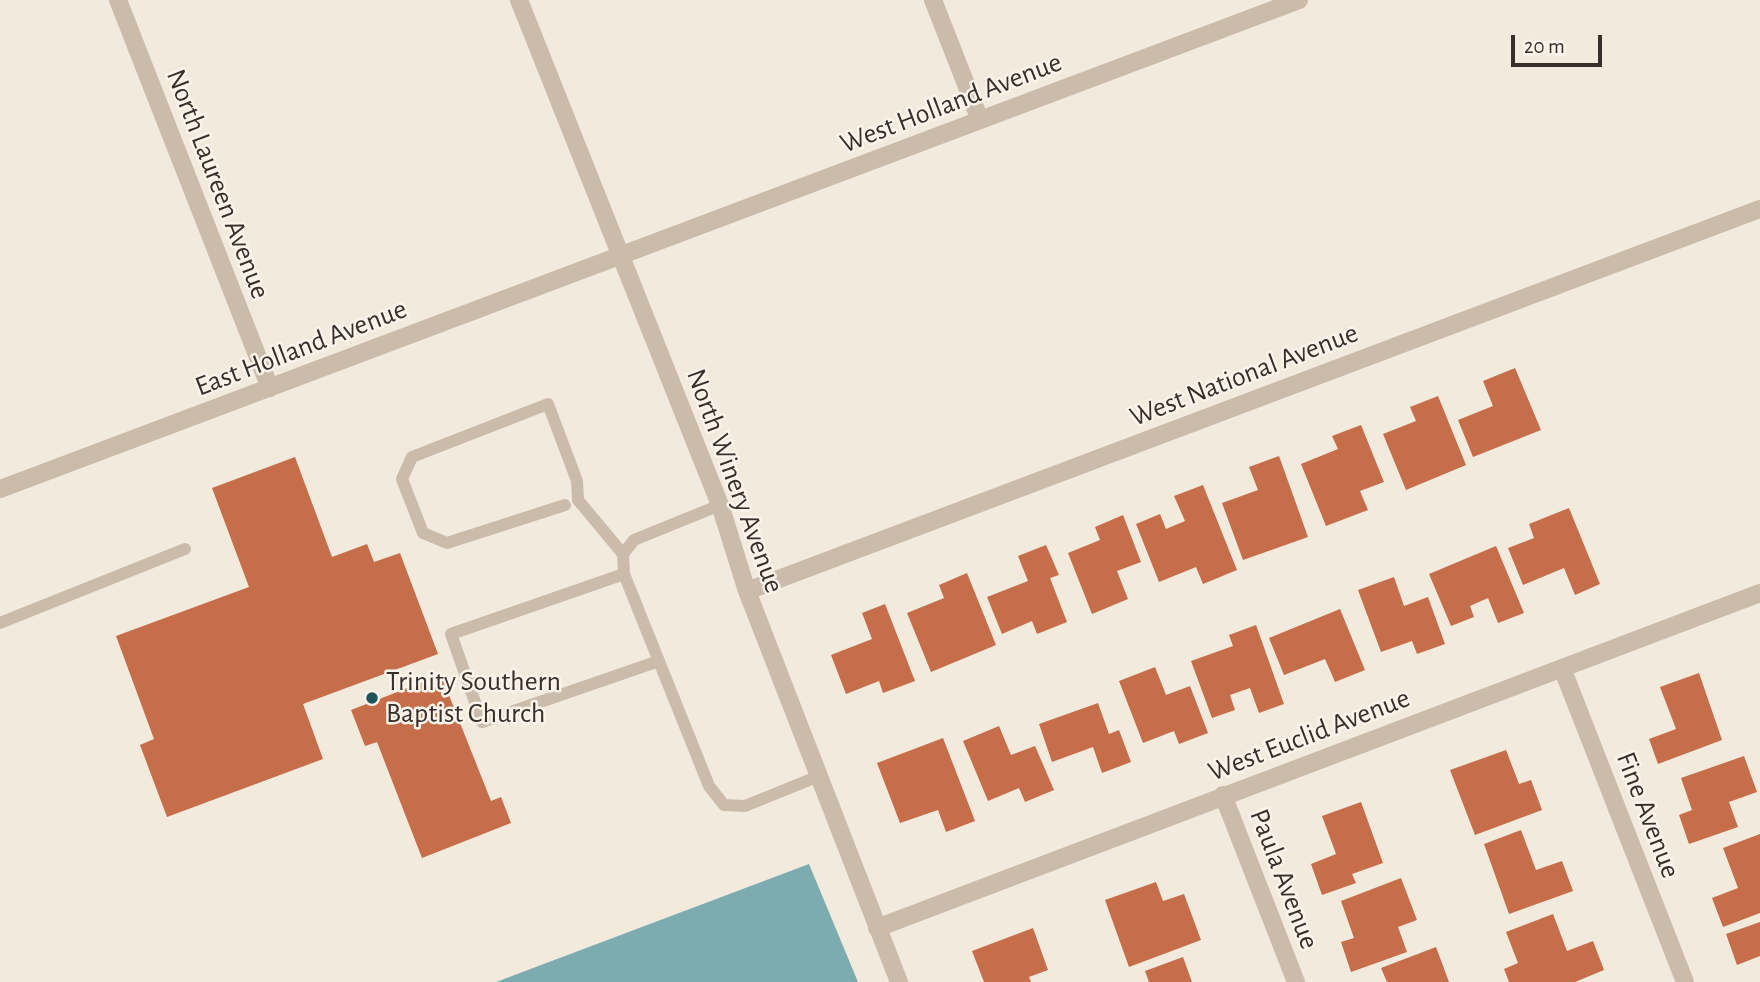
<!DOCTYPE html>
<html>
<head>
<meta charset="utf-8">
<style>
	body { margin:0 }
	#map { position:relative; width:1760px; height:982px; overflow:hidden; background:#f3eade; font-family:"Alegreya Sans",sans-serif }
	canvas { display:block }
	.scale { position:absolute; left:1511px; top:35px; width:91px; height:32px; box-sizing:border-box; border:4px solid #392f2a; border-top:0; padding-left:9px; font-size:21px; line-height:24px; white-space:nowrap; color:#392f2a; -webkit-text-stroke:5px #faf4eb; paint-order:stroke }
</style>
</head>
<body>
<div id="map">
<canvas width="1760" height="982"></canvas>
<div class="scale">20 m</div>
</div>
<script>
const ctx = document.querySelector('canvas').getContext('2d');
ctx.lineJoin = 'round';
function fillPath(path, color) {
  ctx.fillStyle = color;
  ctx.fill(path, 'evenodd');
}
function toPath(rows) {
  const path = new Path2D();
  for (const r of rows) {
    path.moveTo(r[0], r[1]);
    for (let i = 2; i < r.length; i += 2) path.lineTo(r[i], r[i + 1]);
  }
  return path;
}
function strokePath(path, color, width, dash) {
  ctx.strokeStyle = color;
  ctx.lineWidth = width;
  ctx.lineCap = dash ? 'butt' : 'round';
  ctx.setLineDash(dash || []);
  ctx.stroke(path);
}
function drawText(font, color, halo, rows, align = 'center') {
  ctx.font = font + ' "Alegreya Sans",sans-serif';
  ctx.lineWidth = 5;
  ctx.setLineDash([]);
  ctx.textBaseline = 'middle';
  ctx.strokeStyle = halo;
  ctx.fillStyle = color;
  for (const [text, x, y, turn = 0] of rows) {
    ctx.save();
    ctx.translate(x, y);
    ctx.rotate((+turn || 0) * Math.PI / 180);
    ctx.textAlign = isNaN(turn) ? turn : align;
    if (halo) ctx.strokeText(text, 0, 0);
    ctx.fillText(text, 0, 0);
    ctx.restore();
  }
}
fillPath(toPath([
	[809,864,858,982,496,982]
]), '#7dacb0');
fillPath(toPath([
	[1515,368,1541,430,1473,457,1458,420,1493,406,1483,381],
	[1438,396,1466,465,1406,490,1383,434,1416,421,1410,407],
	[1361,425,1384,482,1360,491,1368,510,1326,526,1301,464,1338,449,1332,436],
	[1279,456,1308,537,1243,560,1222,503,1258,490,1249,467],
	[295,457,332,557,367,544,374,562,400,553,438,654,303,704,323,759,167,817,140,745,154,739,116,636,249,587,212,488],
	[1203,485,1237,570,1203,584,1196,567,1159,582,1136,524,1160,514,1166,529,1185,521,1174,496],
	[1569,508,1600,584,1575,595,1564,568,1523,585,1508,548,1534,538,1529,524],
	[1123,515,1141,562,1117,571,1128,599,1092,614,1068,553,1100,540,1095,527],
	[1046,545,1059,575,1050,578,1067,622,1037,634,1032,621,1002,634,987,597,1028,581,1018,556],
	[1496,546,1524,613,1498,623,1488,598,1470,606,1474,617,1451,626,1429,574],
	[967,573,996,645,931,672,907,613,944,598,939,585],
	[1394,577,1404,606,1428,597,1445,644,1417,654,1412,641,1381,652,1358,590],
	[885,604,915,681,883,693,879,681,846,694,831,655,872,639,862,613],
	[1340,609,1365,670,1335,682,1325,659,1284,675,1269,638],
	[1256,625,1284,704,1259,713,1250,688,1230,695,1235,710,1212,718,1191,661,1233,646,1229,635],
	[1155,667,1166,695,1190,686,1208,733,1179,744,1174,731,1143,743,1119,681],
	[1699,673,1722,740,1658,764,1649,739,1676,729,1660,687],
	[441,675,491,801,501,797,511,823,422,858,377,742,365,746,351,710],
	[1098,703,1109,734,1119,730,1131,762,1102,773,1093,747,1052,762,1039,724],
	[999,726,1011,755,1035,746,1054,790,1025,802,1019,788,988,801,963,741],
	[943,738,975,821,946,832,938,810,900,823,877,763],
	[1506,750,1519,784,1531,780,1542,810,1475,835,1450,770],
	[1744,756,1757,792,1729,802,1738,827,1689,844,1679,815,1692,810,1681,778],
	[1361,802,1383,863,1352,874,1356,883,1322,895,1311,864,1336,854,1322,816],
	[1521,830,1536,870,1562,861,1573,891,1509,914,1484,844],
	[1760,834,1760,913,1723,927,1712,898,1738,888,1723,848],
	[1401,878,1417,920,1398,927,1407,952,1351,972,1341,942,1354,938,1341,901],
	[1156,882,1163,901,1184,894,1201,940,1129,967,1105,900],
	[1553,914,1567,951,1593,941,1604,970,1575,982,1509,982,1504,969,1518,963,1506,932],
	[1760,922,1760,956,1737,965,1726,934],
	[1033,928,1048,970,1029,977,1031,982,984,982,972,951],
	[1436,947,1449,982,1387,982,1381,968],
	[1183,957,1192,982,1149,982,1145,971]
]), '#c66d49');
strokePath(toPath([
	[565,505,447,543,423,533,402,479,412,457,548,404,577,481,578,500,623,554],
	[720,505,634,540,623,554,624,574,709,786,724,805,745,806,819,776],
	[624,574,451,634,482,722,659,661],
	[0,623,185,549]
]), '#cbbbaa', 12);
strokePath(toPath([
	[118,0,270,388],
	[519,0,720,505,747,591,899,982],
	[933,0,980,120],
	[0,489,1299,0],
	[747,591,1760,209],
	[1562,668,1685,982],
	[1223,795,1296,982],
	[877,928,1760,593]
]), '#cbbbaa', 18);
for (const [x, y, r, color] of [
	[372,698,7,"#1f545a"]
]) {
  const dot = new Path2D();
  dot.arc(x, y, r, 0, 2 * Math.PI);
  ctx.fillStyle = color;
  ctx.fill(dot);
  strokePath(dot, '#faf4eb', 2.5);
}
drawText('28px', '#392f2a', '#faf4eb', [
	["West Holland Avenue",951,103,-21],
	["North Laureen Avenue",218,184,69],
	["East Holland Avenue",301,348,-21],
	["West National Avenue",1244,375,-21],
	["North Winery Avenue",735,481,70],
	["West Euclid Avenue",1309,735,-21],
	["Fine Avenue",1648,815,69],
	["Paula Avenue",1284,879,69]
]);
drawText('28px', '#392f2a', '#faf4eb', [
	["Trinity Southern",386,682],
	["Baptist Church",386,714]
], 'left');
</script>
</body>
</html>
